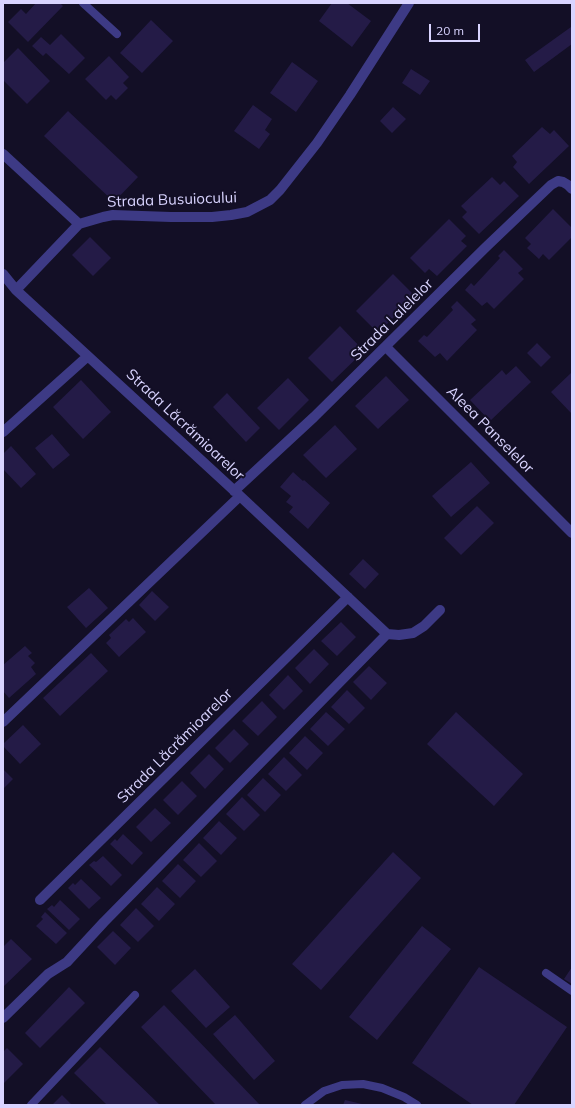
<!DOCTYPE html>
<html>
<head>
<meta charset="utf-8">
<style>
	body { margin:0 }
	#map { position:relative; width:575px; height:1108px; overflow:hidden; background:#130f26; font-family:Mulish,sans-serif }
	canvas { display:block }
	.frame { position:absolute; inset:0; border:4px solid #d9d4ff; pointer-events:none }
	.scale { position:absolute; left:429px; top:24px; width:51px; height:18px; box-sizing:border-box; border:2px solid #d9d4ff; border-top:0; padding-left:5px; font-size:12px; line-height:14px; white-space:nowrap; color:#d9d4ff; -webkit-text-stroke:3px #130f26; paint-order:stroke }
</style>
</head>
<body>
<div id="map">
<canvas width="575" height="1108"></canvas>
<div class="frame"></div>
<div class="scale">20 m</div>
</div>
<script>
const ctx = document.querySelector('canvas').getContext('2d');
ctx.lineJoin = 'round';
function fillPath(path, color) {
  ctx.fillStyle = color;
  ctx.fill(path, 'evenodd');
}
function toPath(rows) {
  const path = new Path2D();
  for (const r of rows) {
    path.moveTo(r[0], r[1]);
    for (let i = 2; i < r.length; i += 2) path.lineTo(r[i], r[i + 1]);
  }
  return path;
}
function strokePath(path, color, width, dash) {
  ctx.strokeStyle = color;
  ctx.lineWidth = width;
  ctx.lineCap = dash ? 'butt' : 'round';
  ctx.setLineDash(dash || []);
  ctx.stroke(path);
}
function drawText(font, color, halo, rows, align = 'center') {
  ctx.font = font + ' Mulish,sans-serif';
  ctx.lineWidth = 4;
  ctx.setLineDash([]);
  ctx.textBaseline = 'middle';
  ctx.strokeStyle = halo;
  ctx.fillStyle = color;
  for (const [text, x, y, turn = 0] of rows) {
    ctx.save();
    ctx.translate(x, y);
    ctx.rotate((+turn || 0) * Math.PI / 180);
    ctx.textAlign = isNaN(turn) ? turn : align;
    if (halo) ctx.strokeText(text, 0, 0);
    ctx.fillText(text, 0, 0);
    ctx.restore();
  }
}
fillPath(toPath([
	[36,3,60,3,63,6,28,42,8,22,21,9,26,14],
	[332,3,347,3,371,21,352,47,319,21],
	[151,20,173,41,142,73,120,53],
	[571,27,572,29,572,44,534,72,525,60],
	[61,34,85,58,69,74,46,53,43,56,32,46,41,37,50,45],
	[18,48,50,81,27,104,3,80,3,63],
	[109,56,129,77,123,83,128,88,116,100,111,95,106,100,85,79],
	[292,62,318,81,296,112,270,93],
	[411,69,430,81,420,95,402,83],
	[253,105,272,119,265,130,270,134,259,149,234,131],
	[393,107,406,119,392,133,380,121],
	[68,111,138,177,114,202,44,136],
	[542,127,550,134,554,130,569,146,529,184,513,167,517,162,512,156],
	[492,177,500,185,504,181,519,196,479,234,462,217,467,212,461,206],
	[553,209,572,228,572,237,549,260,543,254,539,259,527,248,531,244,525,238],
	[449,219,466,236,461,241,467,246,437,276,429,269,425,273,410,258],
	[90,237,111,258,93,276,72,255],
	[504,250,523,269,518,273,524,279,494,309,487,302,482,306,465,290,471,283,474,286,500,258,498,256],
	[393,274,415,296,378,333,356,311],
	[457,301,476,320,471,324,477,330,447,361,440,353,435,357,418,341,424,335,427,337,453,310,451,307],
	[340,326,364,351,332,382,308,358],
	[537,343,551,357,541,367,527,353],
	[516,366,531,382,490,421,470,400,502,370,506,375],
	[571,373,572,375,572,414,551,392],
	[386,376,409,400,378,429,355,406],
	[288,378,309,400,279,430,257,408],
	[81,380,111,412,83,439,53,407],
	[227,393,260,428,246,442,213,407],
	[335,425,357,449,326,478,303,455],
	[52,434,70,455,53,469,35,448],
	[11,446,36,474,21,488,3,469,3,454],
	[471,462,490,483,451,517,432,496],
	[293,472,303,481,304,480,330,503,308,529,289,512,293,507,286,502,291,496,280,487],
	[477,506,494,523,461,555,444,538],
	[363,559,379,574,365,589,349,574],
	[89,588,108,608,86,628,67,607],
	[152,591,169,607,155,621,139,605],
	[133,618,146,632,119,657,106,643,111,638,109,635,126,619,129,622],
	[341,622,356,637,337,656,321,641],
	[25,646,32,653,28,656,35,663,31,667,36,674,9,698,3,691,3,665],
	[314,649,329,664,310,684,295,668],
	[91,653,108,671,60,716,43,698],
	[369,666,387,683,371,700,353,682],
	[288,675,303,691,284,710,269,695],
	[347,690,365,708,349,724,331,707],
	[262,701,277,717,258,736,242,721],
	[326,712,345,729,328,746,310,729],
	[456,712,523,774,494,806,427,744],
	[23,725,41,744,20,764,3,746,3,744],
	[234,729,249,744,230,763,215,748],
	[305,736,323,753,307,770,289,753],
	[209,754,224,769,205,789,190,773],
	[284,757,302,775,286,791,268,774],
	[3,769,13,779,3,789],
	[263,778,281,795,265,812,247,795],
	[182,781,197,796,178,815,163,800],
	[242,797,260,815,244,831,226,814],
	[155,808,171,823,151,842,136,827],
	[219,821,237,838,221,855,203,838],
	[123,834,143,853,132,865,110,844,115,839,117,841],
	[199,843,217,861,201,877,183,860],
	[393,852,421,878,321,990,292,964],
	[103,856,122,875,111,886,89,865,94,861,96,862],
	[178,864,196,881,180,898,162,881],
	[81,879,101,898,89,909,68,888,73,883,75,885],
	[157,887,175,904,159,921,141,904],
	[60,900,80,919,69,930,47,909,52,905,54,907],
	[136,908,154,926,138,942,120,925],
	[45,912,67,933,56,944,36,926,43,919,41,917],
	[422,926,451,949,377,1040,349,1017],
	[113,931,131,948,115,965,97,947],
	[11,939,32,959,3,987,3,947],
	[479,967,567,1027,514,1105,473,1105,412,1063],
	[572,967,572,984,564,979],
	[195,969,230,1007,206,1028,171,991],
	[69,987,85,1003,40,1048,25,1033],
	[164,1005,260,1105,216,1105,141,1027],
	[235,1015,275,1061,254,1080,213,1034],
	[100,1047,160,1105,107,1105,74,1073],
	[7,1048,23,1064,3,1084,3,1052],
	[62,1095,72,1105,52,1105],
	[345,1100,362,1104,362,1105,343,1105]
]), '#241b47');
strokePath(toPath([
	[83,3,117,34],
	[546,973,572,991],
	[31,1105,135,995],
	[305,1105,324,1091,342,1085,363,1084,382,1088,404,1097,417,1105]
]), '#3d3a85', 8);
strokePath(toPath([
	[3,154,79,224],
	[3,274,16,290,240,496,387,634,399,635,413,633,424,626,440,610],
	[16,290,79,224,103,217,113,215,171,217,212,217,231,215,247,212,270,200,280,190,317,143,350,95,409,3],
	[386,347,572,533],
	[3,432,88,356],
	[234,491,314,417,486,247,551,185,558,181,563,182,568,185,572,189],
	[3,722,240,496],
	[40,900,348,597],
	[3,1018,48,974,67,962,104,922,387,634]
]), '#3d3a85', 10);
drawText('15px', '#d9d4ff', '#130f26', [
	["Strada Busuiocului",172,200,-2],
	["Strada Lalelelor",392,320,-45],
	["Strada Lăcrămioarelor",185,425,43],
	["Aleea Panselelor",490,430,45],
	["Strada Lăcrămioarelor",175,746,-45]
]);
</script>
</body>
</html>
